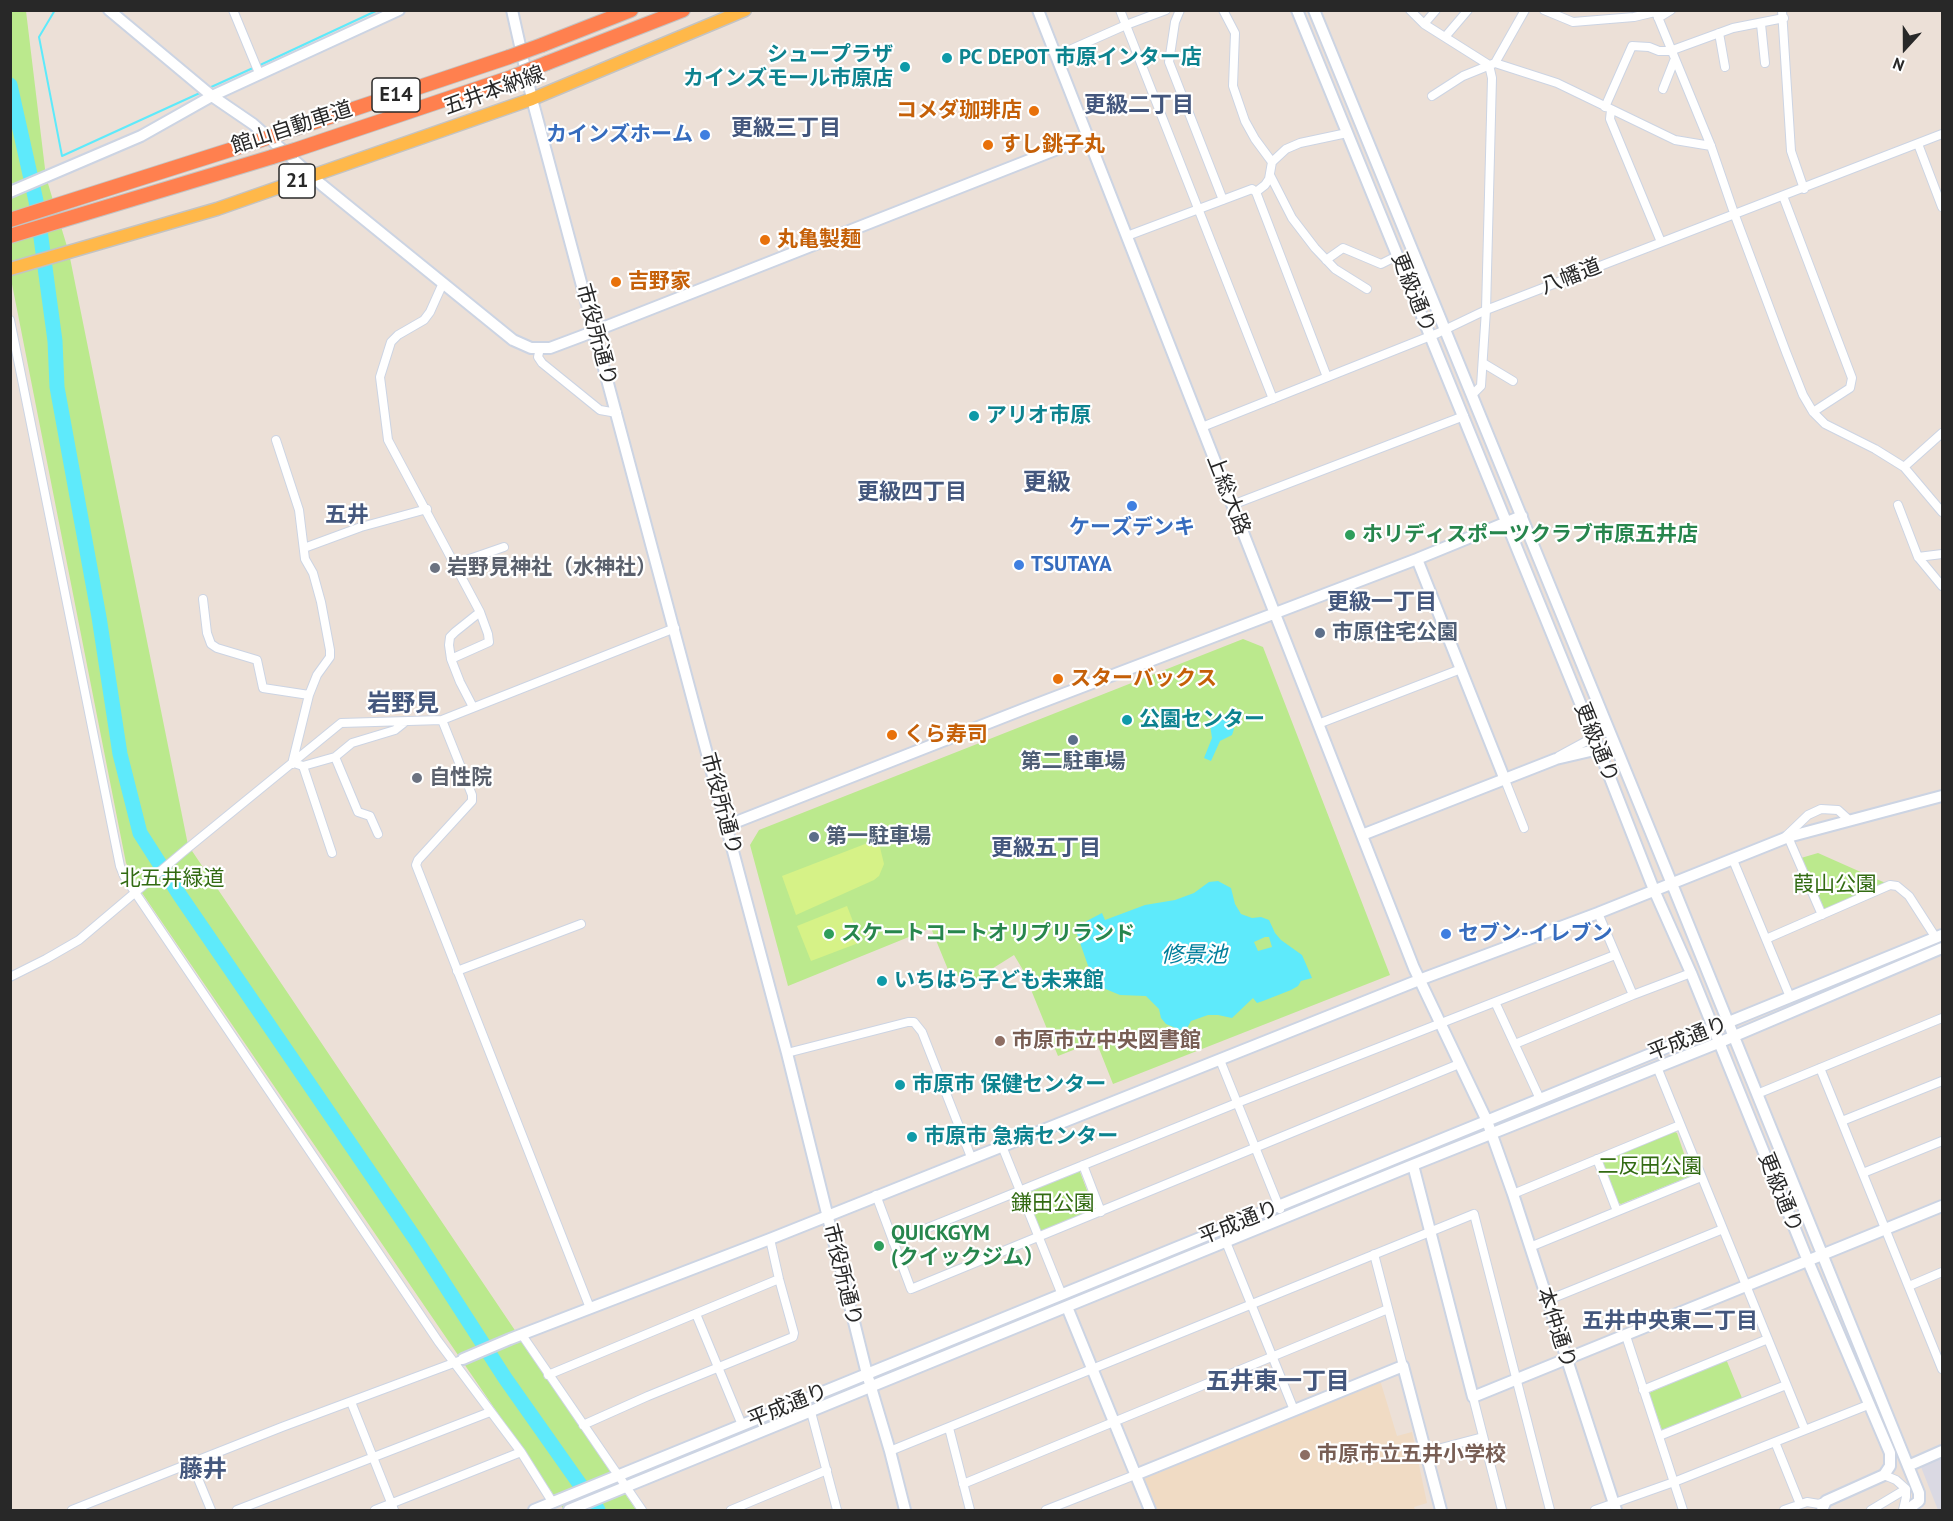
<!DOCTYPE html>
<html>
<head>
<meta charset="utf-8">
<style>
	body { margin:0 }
	#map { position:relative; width:1953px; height:1521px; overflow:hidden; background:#ece0d7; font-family:"PT Sans",sans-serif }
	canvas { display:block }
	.frame { position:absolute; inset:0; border:12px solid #282828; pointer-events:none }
	.north { position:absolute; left:1875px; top:18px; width:60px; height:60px; -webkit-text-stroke:4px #fff; paint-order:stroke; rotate:201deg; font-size:16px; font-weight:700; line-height:24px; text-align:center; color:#282828 }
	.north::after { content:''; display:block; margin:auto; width:21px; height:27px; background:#282828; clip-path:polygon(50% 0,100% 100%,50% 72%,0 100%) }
</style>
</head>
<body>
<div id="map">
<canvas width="1953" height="1521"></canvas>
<div class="frame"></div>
<div class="north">N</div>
</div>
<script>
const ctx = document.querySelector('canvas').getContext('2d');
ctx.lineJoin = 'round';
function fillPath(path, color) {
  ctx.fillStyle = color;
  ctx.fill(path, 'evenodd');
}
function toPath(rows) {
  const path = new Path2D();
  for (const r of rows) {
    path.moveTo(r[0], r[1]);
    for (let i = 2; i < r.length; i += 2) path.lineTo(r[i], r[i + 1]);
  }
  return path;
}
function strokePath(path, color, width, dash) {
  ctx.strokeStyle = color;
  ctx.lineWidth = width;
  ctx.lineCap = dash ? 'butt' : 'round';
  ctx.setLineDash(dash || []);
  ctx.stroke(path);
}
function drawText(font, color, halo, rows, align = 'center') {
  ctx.font = font + ' "PT Sans","Noto Sans JP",sans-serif';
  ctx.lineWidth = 4.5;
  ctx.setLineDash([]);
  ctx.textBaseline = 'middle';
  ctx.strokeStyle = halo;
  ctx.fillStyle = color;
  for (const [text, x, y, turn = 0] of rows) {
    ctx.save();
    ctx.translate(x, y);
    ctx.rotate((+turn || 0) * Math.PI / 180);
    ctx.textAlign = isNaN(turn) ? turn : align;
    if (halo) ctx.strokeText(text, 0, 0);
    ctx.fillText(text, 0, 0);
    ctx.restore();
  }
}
fillPath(toPath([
	[1942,1458,1942,1510,1938,1510,1921,1467]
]), '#dad9e3');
fillPath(toPath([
	[1380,1380,1397,1436,1412,1432,1427,1503,1414,1507,1415,1510,1153,1510,1142,1483,1145,1475]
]), '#f0dbc4');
fillPath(toPath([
	[10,11,26,11,46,177,69,253,188,845,636,1510,564,1510,140,890,126,863,11,279],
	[1243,639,1263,647,1390,975,1113,1084,1096,1041,1058,1056,1023,970,1014,955,971,982,949,972,931,928,788,986,750,845,759,830],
	[1818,853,1890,885,1822,915,1801,858],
	[1673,1131,1677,1133,1690,1171,1691,1176,1621,1204,1616,1202,1601,1163,1603,1160],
	[1077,1171,1080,1172,1093,1206,1093,1212,1043,1233,1040,1231,1026,1196,1027,1190],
	[1726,1359,1742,1398,1662,1430,1649,1393]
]), '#bbe98d');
fillPath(toPath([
	[878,839,884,864,879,876,874,880,796,915,782,876],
	[847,906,861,942,811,961,797,926]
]), '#d6f287');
fillPath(toPath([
	[1223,715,1229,718,1234,729,1232,735,1220,741,1211,761,1204,758,1212,738,1210,725,1213,719],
	[1218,881,1231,888,1235,904,1241,914,1252,918,1261,917,1269,920,1275,933,1281,940,1302,955,1312,978,1301,981,1298,986,1291,990,1263,1001,1257,1003,1253,998,1232,1018,1218,1015,1208,1015,1191,1021,1185,1032,1166,1024,1161,1018,1159,1009,1146,996,1120,995,1103,988,1093,980,1077,934,1079,925,1102,913,1105,920,1145,905,1175,900,1194,893,1209,882],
	[1265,937,1269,937,1272,947,1258,951,1254,942]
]), '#5eeafb');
strokePath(toPath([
	[55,10,39,37,62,156,202,92],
	[258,66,378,10],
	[209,88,253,68]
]), '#5eeafb', 2);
strokePath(toPath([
	[10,85,36,201,55,341,57,387,99,617,120,754,140,833,179,894,416,1240,505,1378,598,1510]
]), '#5eeafb', 15);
const street = toPath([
	[233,10,259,73],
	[1120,10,1273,399],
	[1180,10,1175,22,1169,62,1223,200],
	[1223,10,1235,33,1233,86,1245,121,1255,139,1272,162],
	[1410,10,1424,24,1489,65,1492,78,1486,310,1481,386,1472,395],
	[1544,10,1573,22,1634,17,1655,12],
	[1655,10,1711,146,1734,213,1786,352,1803,395,1813,412,1825,424,1875,449,1904,467,1942,512],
	[1782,10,1791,151,1804,189],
	[1658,18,1671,10],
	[1424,24,1436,10],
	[1761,24,1765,63],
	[1719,33,1725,67],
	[1445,37,1468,10],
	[1056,56,1126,25,1166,10],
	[1495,63,1557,83,1675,140,1711,146],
	[1663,89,1674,61],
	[1432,96,1463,76,1495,63,1525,10],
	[1605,107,1632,46,1649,47,1659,51,1670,51,1733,28,1784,18],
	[1611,110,1610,119,1661,242],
	[1918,144,1942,207],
	[1270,175,1292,218,1315,248,1335,269,1367,289],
	[1256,192,1265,185,1269,179,1272,162,1286,149,1300,143,1347,133],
	[1783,196,1852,378,1850,388,1813,412],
	[1127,236,1252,189,1256,192,1327,377],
	[1326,260,1343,248,1381,264,1397,256],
	[443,283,430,312,424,320,398,335,391,342,380,377,388,440,480,612,455,632,450,637,449,645,451,659,460,682,473,707],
	[10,320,120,866,124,876,438,1341,521,1452,553,1503],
	[540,348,538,357,542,363,600,410,617,413],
	[1483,363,1513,381],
	[1202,427,1438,333,1486,310,1942,134],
	[276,440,299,510,305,559,313,573,321,602,330,650,330,657,317,675,309,695,292,764],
	[1904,467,1942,433],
	[1232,505,1464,416],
	[1898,505,1918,557,1942,586],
	[304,548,361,527,427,509],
	[1918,557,1942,554],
	[455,564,504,547],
	[203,599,207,633,211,644,217,648,257,660,263,688,309,695],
	[451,659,489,642,488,634,480,612],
	[442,720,472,795,472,801,418,860,416,865,590,1308],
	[1318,724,1461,669],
	[1559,756,1594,737],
	[335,757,358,812,370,816,378,834],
	[294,763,303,766,335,757,352,743,395,730,405,722],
	[303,766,332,853],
	[1505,780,1524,828],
	[1788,837,1822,915],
	[1784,838,1808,815,1821,809,1838,810,1849,820],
	[1733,860,1790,997],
	[1598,913,1633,995],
	[1766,939,1890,885,1897,886,1909,896,1936,938],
	[457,971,581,924],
	[10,977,46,959,79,940,183,852,341,723,442,720,675,628],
	[1495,1002,1540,1099],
	[1515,1044,1633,995,1691,973],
	[787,1053,908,1022,914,1022,922,1032,971,1157],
	[1220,1060,1280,1209],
	[1657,1067,1805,1430],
	[1820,1068,1942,1369],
	[1757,1094,1942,1018],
	[1842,1121,1942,1081],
	[1002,1146,1062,1295],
	[1597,1159,1617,1211],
	[1083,1165,1101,1212],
	[1863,1173,1942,1141],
	[1513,1194,1680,1125],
	[876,1195,911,1289,1459,1064],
	[893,1242,1237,1103,1615,955],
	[1226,1242,1294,1410],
	[1530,1247,1701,1177],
	[1374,1254,1403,1366],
	[1909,1286,1942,1272],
	[1548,1300,1723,1229],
	[696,1314,742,1425],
	[522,1335,642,1510],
	[1626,1336,1683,1510],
	[548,1375,779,1279],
	[1643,1390,1768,1339],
	[1473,1397,1502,1510],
	[351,1402,394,1510],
	[811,1412,837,1510],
	[583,1425,648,1396,793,1337,794,1333,779,1279,770,1239],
	[949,1428,970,1510],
	[1659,1436,1786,1385],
	[1775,1442,1800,1504],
	[890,1451,1474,1214,1550,1510],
	[1426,1452,1483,1437],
	[192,1464,211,1510],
	[1884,1475,1896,1480,1906,1489,1906,1497,1903,1510],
	[963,1484,1388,1309],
	[72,1510,282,1427,459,1361],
	[237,1510,490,1412],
	[375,1510,521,1452],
	[731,1510,827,1470],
	[1046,1510,1135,1475],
	[1595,1510,1674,1482,1868,1405],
	[1784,1510,1807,1502,1819,1504,1826,1501],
	[1871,1510,1906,1489]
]);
const secondary = toPath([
	[109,10,212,96,253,124,322,185,513,340,531,348,550,348,582,336,1088,137],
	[512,10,532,99,787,1053,867,1374,890,1451,905,1510],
	[1038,10,1414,968,1487,1121,1513,1194,1616,1510],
	[1297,10,1594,737,1654,890,1691,973,1808,1261,1890,1453,1890,1466,1884,1475,1826,1501,1822,1510],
	[1314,10,1672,884,1919,1493,1919,1501,1907,1510],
	[10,192,141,136,212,96,399,10],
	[1417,559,1505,780],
	[726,826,1024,709,1417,559,1522,516],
	[1362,835,1556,759,1599,749],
	[1413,1165,1473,1397,1942,1206],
	[1067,1307,1150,1510],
	[463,1359,510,1339,770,1239,1419,980,1598,913,1788,837,1942,796],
	[1908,1466,1942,1451],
	[1135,1475,1403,1366,1441,1510],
	[534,1510,1942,935],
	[569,1510,1413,1165,1718,1043,1942,948]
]);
const primary = toPath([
	[10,269,217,209,532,99,745,10]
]);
const highway = toPath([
	[542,45,631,10],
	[547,63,683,10],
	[282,133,509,57],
	[295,150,512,77],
	[10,220,255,142],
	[10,236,272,157]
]);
strokePath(street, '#ccd4e3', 10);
strokePath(secondary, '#ccd4e3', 14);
strokePath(primary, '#c3c3c3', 15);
strokePath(highway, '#c3c3c3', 16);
strokePath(street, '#fff', 8);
strokePath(secondary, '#fff', 10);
strokePath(primary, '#ffb849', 12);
strokePath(highway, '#ff804f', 14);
const highwayBridge = toPath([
	[509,57,542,45],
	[512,77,547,63],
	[255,142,282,133],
	[272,157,295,150]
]);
strokePath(highwayBridge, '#c3c3c3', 16, []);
strokePath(highwayBridge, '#ff804f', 14);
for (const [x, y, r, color] of [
	[947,58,6,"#0f9aa8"],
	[905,67,6,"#0f9aa8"],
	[1034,111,6,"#e8710a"],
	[705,135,6,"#3f7fe0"],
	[988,145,6,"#e8710a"],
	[765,240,6,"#e8710a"],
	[616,282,6,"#e8710a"],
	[974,416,6,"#0f9aa8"],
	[1132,506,6,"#3f7fe0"],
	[1350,535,6,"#2e9e5b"],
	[1019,565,6,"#3f7fe0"],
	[435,568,6,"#6b7280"],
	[1320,633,6,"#5c6f8a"],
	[1058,679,6,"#e8710a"],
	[1127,720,6,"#0f9aa8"],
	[892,735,6,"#e8710a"],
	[1073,740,6,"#5c6f8a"],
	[417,778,6,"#6b7280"],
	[814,837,6,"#5c6f8a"],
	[829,934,6,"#2e9e5b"],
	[1446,934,6,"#3f7fe0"],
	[882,981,6,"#0f9aa8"],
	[1000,1041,6,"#8d6e63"],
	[900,1085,6,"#0f9aa8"],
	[912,1137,6,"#0f9aa8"],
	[879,1246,6,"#2e9e5b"],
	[1305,1455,6,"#8d6e63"]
]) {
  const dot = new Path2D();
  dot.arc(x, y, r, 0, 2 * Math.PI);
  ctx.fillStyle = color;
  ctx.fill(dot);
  strokePath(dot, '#fff', 2);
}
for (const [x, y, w] of [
	[396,95,48],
	[297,181,36]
]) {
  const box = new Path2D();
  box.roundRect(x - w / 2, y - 17, w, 34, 4.5);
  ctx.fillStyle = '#fff';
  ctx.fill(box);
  strokePath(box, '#282828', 1.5);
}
drawText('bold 20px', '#282828', null, [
	["E14",396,95],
	["21",297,181]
]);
drawText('bold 21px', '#0d838f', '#fff', [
	["シュープラザ",893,55,"right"],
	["カインズモール市原店",893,79,"right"],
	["PC DEPOT 市原インター店",959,58],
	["アリオ市原",986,416],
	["公園センター",1139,720],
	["いちはら子ども未来館",894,981],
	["市原市 保健センター",912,1085],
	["市原市 急病センター",924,1137]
], 'left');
drawText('21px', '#282828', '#fff', [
	["五井本納線",494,91,-20],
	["館山自動車道",292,128,-18],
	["八幡道",1571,277,-21],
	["更級通り",1413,293,68],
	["市役所通り",596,335,75],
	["上総大路",1228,495,69],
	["更級通り",1596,743,68],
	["市役所通り",721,804,75],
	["平成通り",1688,1039,-22],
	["更級通り",1780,1193,68],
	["平成通り",1239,1223,-22],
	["市役所通り",842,1275,76],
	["本仲通り",1556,1328,72],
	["平成通り",788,1406,-22]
]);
drawText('bold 21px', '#c56008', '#fff', [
	["コメダ珈琲店",1022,111,"right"],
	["すし銚子丸",1000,145],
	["丸亀製麺",777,240],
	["吉野家",628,282],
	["スターバックス",1070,679],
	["くら寿司",904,735]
], 'left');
drawText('bold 21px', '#366cbe', '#fff', [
	["カインズホーム",693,135,"right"],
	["ケーズデンキ",1132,528,"center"],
	["TSUTAYA",1031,565],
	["セブン-イレブン",1458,934]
], 'left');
drawText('bold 21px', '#27864d', '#fff', [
	["ホリディスポーツクラブ市原五井店",1362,535],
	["スケートコートオリプリランド",841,934],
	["QUICKGYM",891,1234],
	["(クイックジム）",891,1258]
], 'left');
drawText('bold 21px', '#5b616d', '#fff', [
	["岩野見神社（水神社）",447,568],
	["自性院",429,778]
], 'left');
drawText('bold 21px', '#4e5e75', '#fff', [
	["市原住宅公園",1332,633],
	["第二駐車場",1073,762,"center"],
	["第一駐車場",826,837]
], 'left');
drawText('21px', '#326b12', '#fff', [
	["北五井緑道",172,879],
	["葭山公園",1835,885],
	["二反田公園",1650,1167],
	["鎌田公園",1053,1204]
]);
drawText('bold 21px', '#785e54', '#fff', [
	["市原市立中央図書館",1012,1041],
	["市原市立五井小学校",1317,1455]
], 'left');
drawText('bold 22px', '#44577d', '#fff', [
	["更級二丁目",1139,106],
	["更級三丁目",786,129],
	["更級四丁目",912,493],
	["五井",347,516],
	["更級一丁目",1382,603],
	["更級五丁目",1046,849],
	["五井中央東二丁目",1670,1322]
]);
drawText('italic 22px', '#017f9c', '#fff', [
	["修景池",1194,956]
]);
drawText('bold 24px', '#44577d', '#fff', [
	["更級",1047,483],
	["岩野見",403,704],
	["五井東一丁目",1278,1382],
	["藤井",203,1470]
]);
</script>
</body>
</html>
